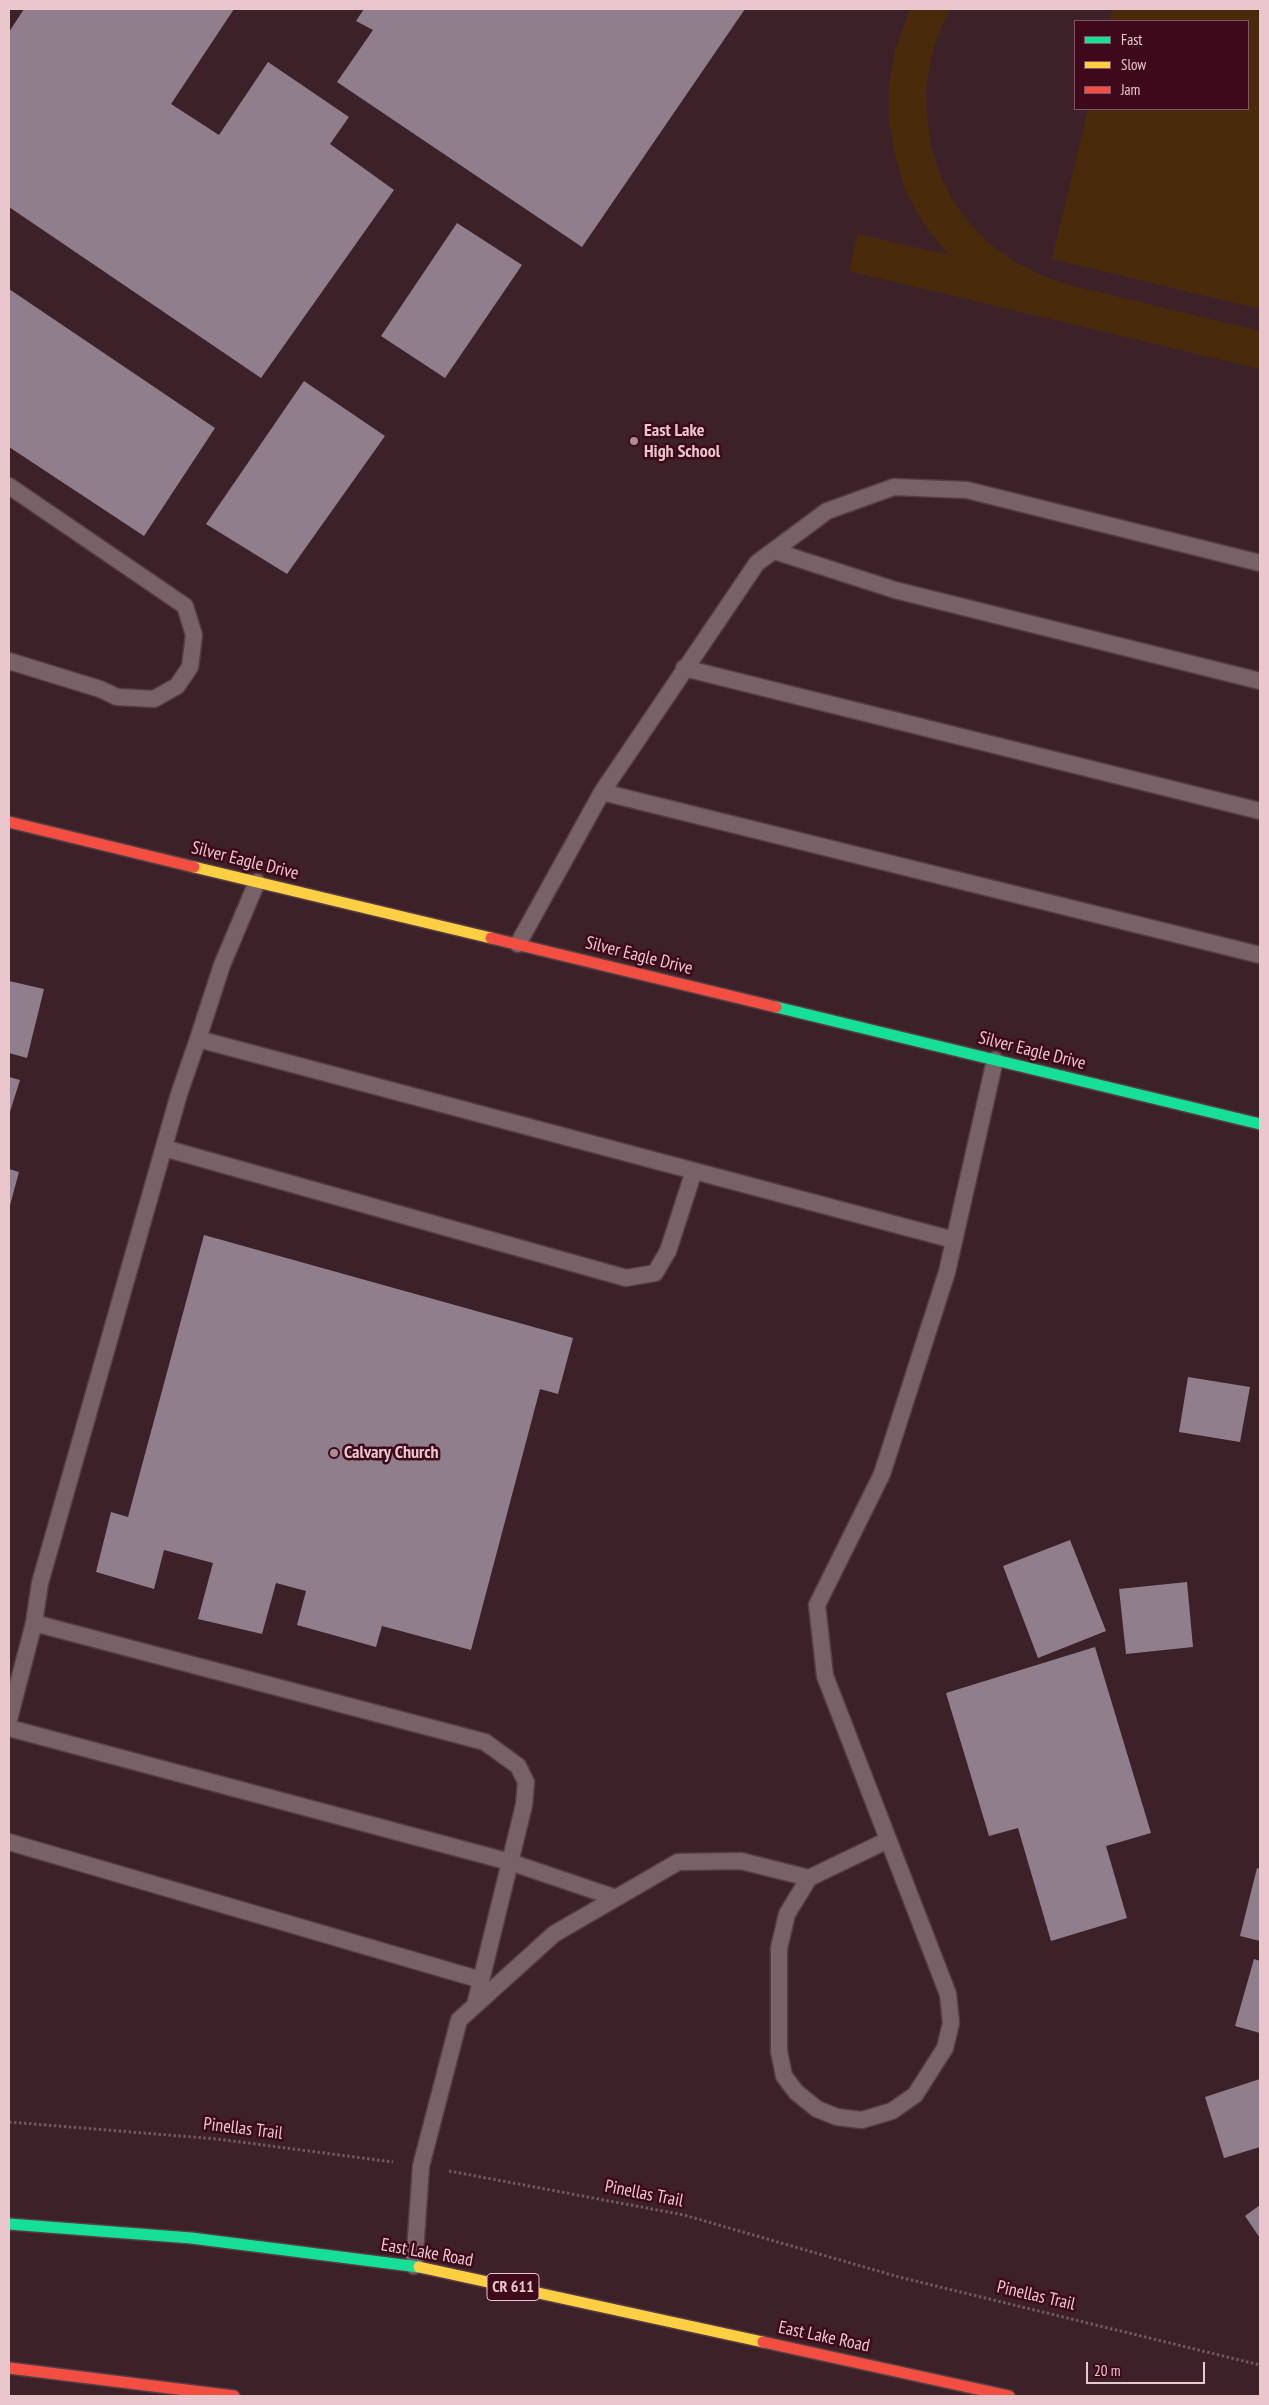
<!DOCTYPE html>
<html>
<head>
<meta charset="utf-8">
<style>
	body { margin:0 }
	#map { position:relative; width:1269px; height:2405px; overflow:hidden; background:#3d2129; font-family:"PT Sans Narrow",sans-serif }
	canvas { display:block }
	.frame { position:absolute; inset:0; border:10px solid #eac7cd; pointer-events:none }
	.legend { position:absolute; left:1074px; top:20px; width:175px; height:90px; box-sizing:border-box; background:#3e091a; border:1px solid #835562; margin:0; padding:6px 9px; list-style:none; font-size:15px; color:#eac7cd }
	.legend li { display:flex; align-items:center; gap:10px; height:25px }
	.legend b { width:25px; border:1px solid #835562 }
	.scale { position:absolute; left:1086px; top:2362px; width:119px; height:22px; box-sizing:border-box; border:2px solid #eac7cd; border-top:0; padding-left:6px; font-size:15px; line-height:18px; white-space:nowrap; color:#eac7cd; -webkit-text-stroke:4px #3e091a; paint-order:stroke }
</style>
</head>
<body>
<div id="map">
<canvas width="1269" height="2405"></canvas>
<div class="frame"></div>
<ul class="legend">
<li><b style="height:6px;background:#16e098"></b>Fast</li>
<li><b style="height:6px;background:#ffcf43"></b>Slow</li>
<li><b style="height:6px;background:#f24e42"></b>Jam</li>
</ul>
<div class="scale">20 m</div>
</div>
<script>
const ctx = document.querySelector('canvas').getContext('2d');
ctx.lineJoin = 'round';
function fillPath(path, color) {
  ctx.fillStyle = color;
  ctx.fill(path, 'evenodd');
}
function toPath(rows) {
  const path = new Path2D();
  for (const r of rows) {
    path.moveTo(r[0], r[1]);
    for (let i = 2; i < r.length; i += 2) path.lineTo(r[i], r[i + 1]);
  }
  return path;
}
function strokePath(path, color, width, dash) {
  ctx.strokeStyle = color;
  ctx.lineWidth = width;
  ctx.lineCap = dash ? 'butt' : 'round';
  ctx.setLineDash(dash || []);
  ctx.stroke(path);
}
function drawText(font, color, halo, rows, align = 'center') {
  ctx.font = font + ' "PT Sans Narrow",sans-serif';
  ctx.lineWidth = 5;
  ctx.setLineDash([]);
  ctx.textBaseline = 'middle';
  ctx.strokeStyle = halo;
  ctx.fillStyle = color;
  for (const [text, x, y, turn = 0] of rows) {
    ctx.save();
    ctx.translate(x, y);
    ctx.rotate((+turn || 0) * Math.PI / 180);
    ctx.textAlign = isNaN(turn) ? turn : align;
    if (halo) ctx.strokeText(text, 0, 0);
    ctx.fillText(text, 0, 0);
    ctx.restore();
  }
}
fillPath(toPath([
	[910,9,951,9,940,30,931,58,926,88,927,117,931,146,940,175,953,201,971,225,991,245,1015,262,1041,275,1069,285,1260,331,1260,369,849,271,858,234,948,255,921,220,905,189,895,155,889,120,889,84,895,50],
	[1112,9,1260,9,1260,309,1052,259,1088,109,1248,109,1248,21,1109,21]
]), '#492b0c');
fillPath(toPath([
	[24,9,234,9,171,104,219,135,268,62,349,117,330,144,394,190,261,378,9,207,9,32],
	[364,9,745,9,582,247,337,82,373,30,356,21],
	[457,223,522,265,445,378,381,336],
	[9,289,215,428,144,536,9,447],
	[304,381,385,436,287,574,206,524],
	[9,981,44,989,27,1058,9,1053],
	[9,1077,20,1080,9,1115],
	[9,1169,19,1172,9,1209],
	[204,1235,573,1338,558,1394,540,1389,471,1650,382,1626,376,1647,297,1625,306,1591,276,1583,262,1634,198,1619,213,1563,164,1550,154,1589,96,1572,111,1512,128,1517],
	[1188,1377,1250,1387,1240,1442,1179,1432],
	[1070,1540,1106,1631,1038,1658,1003,1566],
	[1187,1582,1193,1647,1126,1654,1119,1589],
	[1095,1647,1151,1833,1106,1846,1127,1918,1051,1941,1018,1828,989,1836,946,1693],
	[1257,1868,1260,1869,1260,1941,1240,1936],
	[1254,1959,1260,1961,1260,2033,1235,2026],
	[1260,2079,1260,2147,1224,2158,1205,2097],
	[1260,2205,1260,2238,1245,2216]
]), '#907e8d');
const lane = toPath([
	[9,486,185,606,194,635,190,667,177,686,154,699,117,697,100,689,9,661],
	[774,551,895,590,1260,681],
	[684,668,1260,811],
	[602,792,1260,955],
	[518,944,602,792,757,563,827,511,894,487,967,490,1260,563],
	[198,1039,222,965,257,882],
	[164,1148,626,1278,655,1273,668,1251,694,1171],
	[9,1719,34,1623],
	[9,1728,510,1862,616,1898],
	[9,1842,481,1980],
	[809,1878,787,1914,779,1948,779,2051,784,2076,796,2092,817,2109,837,2117,862,2120,892,2111,915,2095,945,2048,951,2023,948,1994,825,1676,817,1605,882,1474,947,1272,995,1060],
	[475,2005,524,1805,526,1782,518,1766,485,1742,34,1623,40,1583,179,1094,198,1039,954,1240],
	[414,2266,421,2166,459,2020,554,1934,678,1862,741,1861,809,1878,888,1840]
]);
const fast = toPath([
	[776,1007,1260,1124],
	[9,2224,191,2238,419,2267]
]);
const slow = toPath([
	[194,867,491,938],
	[419,2267,763,2342]
]);
const jam = toPath([
	[9,822,194,867],
	[491,938,776,1007],
	[763,2342,1009,2396],
	[9,2368,234,2396]
]);
strokePath(lane, '#563e44', 19);
strokePath(fast, '#563e44', 14);
strokePath(slow, '#563e44', 14);
strokePath(jam, '#563e44', 14);
strokePath(toPath([
	[9,2122,217,2139,393,2162],
	[449,2171,684,2215,899,2277,1260,2365]
]), '#6f595f', 3, [2.5, 2.5]);
strokePath(lane, '#796267', 16);
strokePath(fast, '#16e098', 11);
strokePath(slow, '#ffcf43', 11);
strokePath(jam, '#f24e42', 11);
for (const [x, y, r, color] of [
	[634,441,5,"#ad8d94"],
	[334,1453,5,"#ad8d94"]
]) {
  const dot = new Path2D();
  dot.arc(x, y, r, 0, 2 * Math.PI);
  ctx.fillStyle = color;
  ctx.fill(dot);
  strokePath(dot, '#3e091a', 2);
}
for (const [x, y, w] of [
	[513,2287,52]
]) {
  const box = new Path2D();
  box.roundRect(x - w / 2, y - 13.5, w, 27, 4);
  ctx.fillStyle = '#3e091a';
  ctx.fill(box);
  strokePath(box, '#eac7cd', 1);
}
drawText('bold 16px', '#eac7cd', null, [
	["CR 611",513,2287]
]);
drawText('bold 18px', '#eac7cd', '#3e091a', [
	["East Lake",644,431],
	["High School",644,452],
	["Calvary Church",344,1453]
], 'left');
drawText('18px', '#eac7cd', '#3e091a', [
	["Silver Eagle Drive",245,861,14],
	["Silver Eagle Drive",639,956,14],
	["Silver Eagle Drive",1032,1051,14],
	["Pinellas Trail",243,2129,7],
	["Pinellas Trail",644,2194,11],
	["East Lake Road",427,2253,10],
	["Pinellas Trail",1036,2296,13],
	["East Lake Road",824,2337,12]
]);
</script>
</body>
</html>
